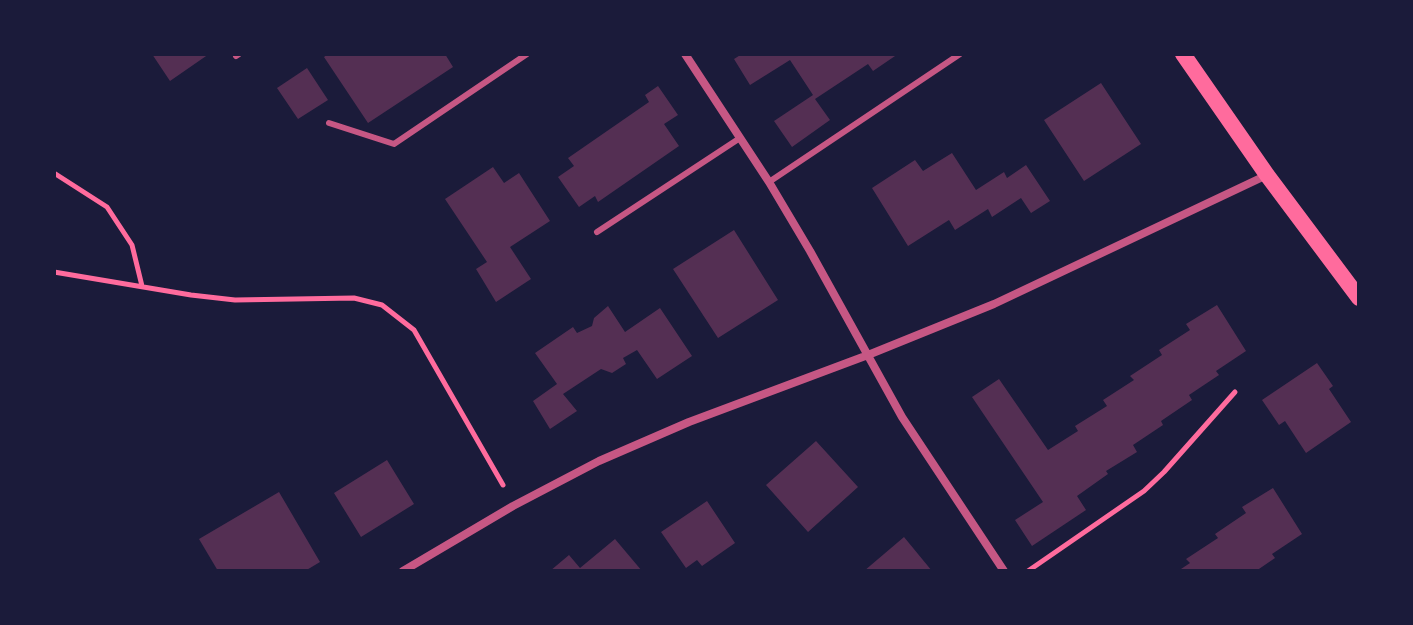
<!DOCTYPE html>
<html>
<head>
<meta charset="utf-8">
<style>
	body { margin:0 }
	#map { position:relative; width:1413px; height:625px; overflow:hidden; background:#1b1b3a; font-family:"Titillium Web",sans-serif }
	canvas { display:block }
	.frame { position:absolute; inset:0; border:56px solid #1b1b3a; pointer-events:none }
</style>
</head>
<body>
<div id="map">
<canvas width="1413" height="625"></canvas>
<div class="frame"></div>
</div>
<script>
const ctx = document.querySelector('canvas').getContext('2d');
ctx.lineJoin = 'round';
function fillPath(path, color) {
  ctx.fillStyle = color;
  ctx.fill(path, 'evenodd');
}
function toPath(rows) {
  const path = new Path2D();
  for (const r of rows) {
    path.moveTo(r[0], r[1]);
    for (let i = 2; i < r.length; i += 2) path.lineTo(r[i], r[i + 1]);
  }
  return path;
}
function strokePath(path, color, width, dash) {
  ctx.strokeStyle = color;
  ctx.lineWidth = width;
  ctx.lineCap = dash ? 'butt' : 'round';
  ctx.setLineDash(dash || []);
  ctx.stroke(path);
}
fillPath(toPath([
	[152,54,209,54,170,81],
	[328,54,445,54,453,67,368,123,324,57],
	[742,54,898,54,873,71,868,64,815,99,830,120,792,147,774,121,813,95,790,60,750,85,734,59],
	[307,68,328,100,298,119,277,88],
	[1101,83,1141,144,1084,181,1044,120],
	[658,86,678,115,664,124,679,146,598,202,595,196,579,207,558,177,574,166,568,158,649,102,645,95],
	[952,153,976,190,1004,172,1007,178,1026,165,1050,201,1031,213,1021,198,992,217,988,209,955,230,949,220,908,246,872,188,915,160,923,171],
	[493,167,504,183,519,173,550,221,510,247,531,279,496,302,476,269,487,262,445,199],
	[734,230,778,300,718,338,673,269],
	[1217,305,1246,351,1216,371,1219,375,1189,395,1192,400,1161,421,1163,425,1133,445,1137,452,1106,471,1108,474,1077,496,1086,510,1032,546,1015,520,1043,502,972,397,999,379,1048,450,1078,431,1075,426,1107,406,1103,400,1134,380,1130,376,1162,355,1159,350,1190,330,1186,324],
	[608,306,625,332,660,308,692,356,657,379,637,350,623,358,626,364,612,373,601,369,563,394,577,411,550,429,533,401,557,384,535,353,573,327,577,333,592,326,594,318],
	[1317,363,1333,386,1329,389,1351,422,1306,453,1285,421,1279,425,1262,400],
	[816,441,858,487,808,532,766,485],
	[387,460,414,504,361,537,334,493],
	[1273,488,1302,534,1272,554,1275,558,1256,571,1178,571,1190,563,1186,559,1218,538,1215,534,1246,513,1242,507],
	[279,492,320,562,305,571,218,571,199,539],
	[707,501,735,543,702,566,697,560,686,568,661,532],
	[904,537,932,571,864,571],
	[615,539,642,571,550,571,569,555,580,568]
]), '#542f53');
strokePath(toPath([
	[54,173,107,207,132,245,142,286],
	[54,272,191,295,235,300,354,298,382,305,414,330,503,485],
	[1028,571,1144,491,1164,472,1235,392]
]), '#ff6b9d', 5);
strokePath(toPath([
	[236,56,239,54],
	[329,123,394,144,527,54],
	[769,182,960,54],
	[597,232,740,138]
]), '#c65784', 6);
strokePath(toPath([
	[685,54,769,182,810,251,902,417,1004,571],
	[403,571,513,506,599,461,689,422,868,355,994,304,1267,175]
]), '#c65784', 8);
strokePath(toPath([
	[1183,54,1267,175,1359,298]
]), '#ff6b9d', 16);
</script>
</body>
</html>
